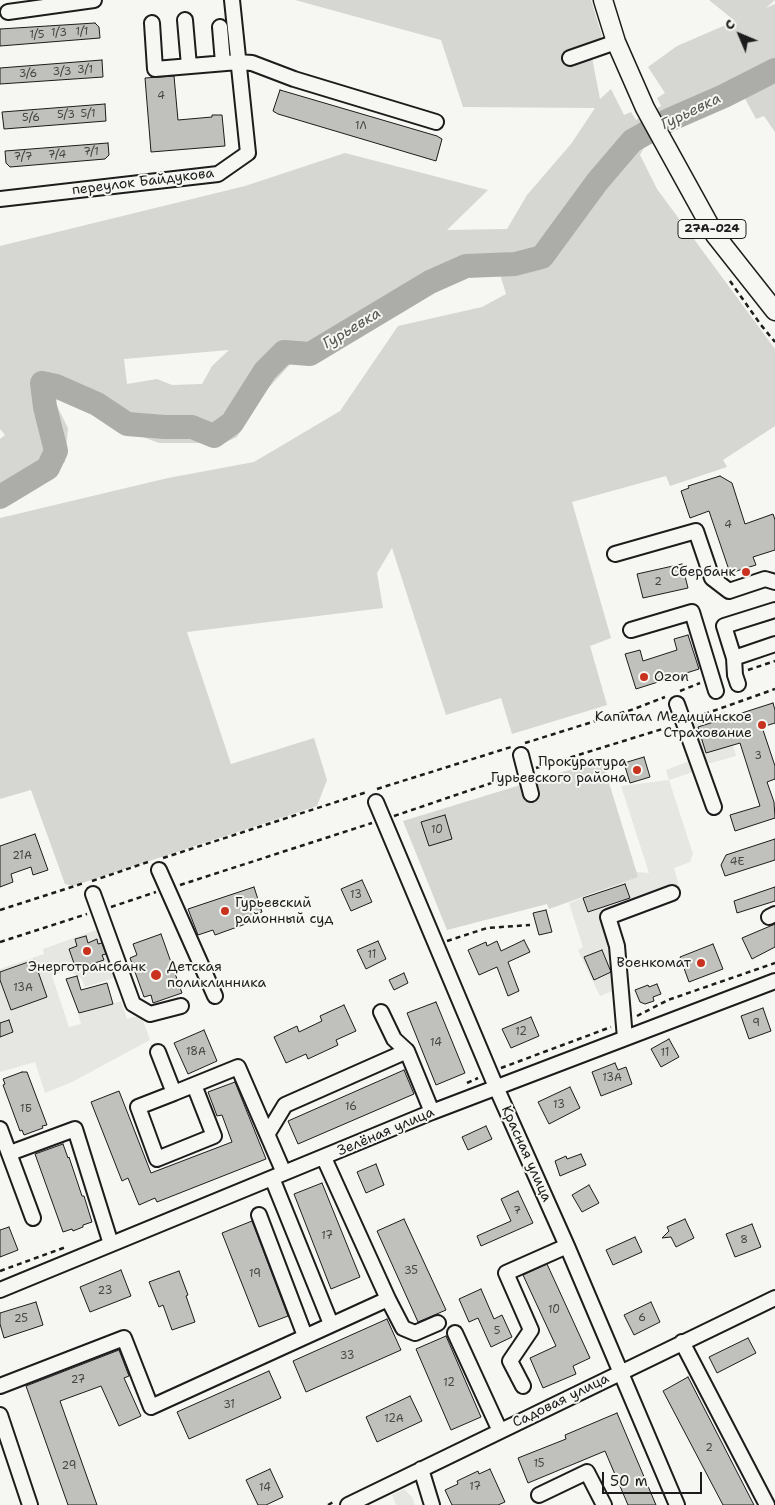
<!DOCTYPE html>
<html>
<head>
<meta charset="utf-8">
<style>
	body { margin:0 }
	#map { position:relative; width:775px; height:1505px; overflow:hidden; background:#f6f6f2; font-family:"Shantell Sans",sans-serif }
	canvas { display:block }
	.north { position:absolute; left:715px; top:10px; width:50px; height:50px; -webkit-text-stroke:4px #f6f6f2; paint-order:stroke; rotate:315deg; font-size:14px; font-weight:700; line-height:20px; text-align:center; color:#1c1c1c }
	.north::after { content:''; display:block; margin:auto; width:18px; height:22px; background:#1c1c1c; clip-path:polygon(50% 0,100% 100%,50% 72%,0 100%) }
	.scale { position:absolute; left:602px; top:1472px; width:100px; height:22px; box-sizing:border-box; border:2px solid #1c1c1c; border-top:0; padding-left:6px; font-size:15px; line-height:18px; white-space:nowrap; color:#1c1c1c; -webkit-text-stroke:4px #f6f6f2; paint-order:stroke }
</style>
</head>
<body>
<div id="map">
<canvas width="775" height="1505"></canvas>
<div class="north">С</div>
<div class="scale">50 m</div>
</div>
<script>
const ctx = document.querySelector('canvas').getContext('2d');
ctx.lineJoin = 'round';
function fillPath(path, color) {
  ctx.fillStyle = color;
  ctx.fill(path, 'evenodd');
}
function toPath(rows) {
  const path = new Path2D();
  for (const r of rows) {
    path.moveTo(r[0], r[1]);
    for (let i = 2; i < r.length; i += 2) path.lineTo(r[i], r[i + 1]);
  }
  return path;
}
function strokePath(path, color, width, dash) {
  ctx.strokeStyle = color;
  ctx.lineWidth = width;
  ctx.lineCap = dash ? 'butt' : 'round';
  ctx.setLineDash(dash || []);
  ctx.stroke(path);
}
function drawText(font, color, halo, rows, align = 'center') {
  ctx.font = font + ' "Shantell Sans",sans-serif';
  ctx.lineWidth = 4;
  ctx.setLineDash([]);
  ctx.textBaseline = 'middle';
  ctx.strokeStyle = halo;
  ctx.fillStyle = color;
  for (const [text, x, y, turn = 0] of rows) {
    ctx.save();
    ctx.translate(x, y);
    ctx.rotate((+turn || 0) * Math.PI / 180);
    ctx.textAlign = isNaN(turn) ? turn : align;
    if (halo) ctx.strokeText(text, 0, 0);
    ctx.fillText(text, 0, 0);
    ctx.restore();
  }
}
fillPath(toPath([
	[725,711,735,741,733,745,736,756,711,763,705,763,688,723],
	[692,760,696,771,669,780,693,854,690,862,674,868,681,892,604,921,628,985,600,996,578,950,583,947,569,903,637,877,636,872,649,873,621,786,669,780,666,770],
	[99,929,114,978,85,987,82,979,69,970,52,976,69,1027,81,1024,78,1014,121,1001,127,1019,141,1015,150,1040,72,1082,45,1093,35,1062,0,1072,0,969,44,954,43,949],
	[404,1489,412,1497,415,1505,396,1505,392,1495]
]), '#e6e6e2');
fillPath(toPath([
	[295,0,591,0,602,36,596,42,589,42,600,99,611,89,624,115,631,112,636,120,661,106,657,98,665,93,648,67,677,46,735,21,709,0,775,0,766,8,775,4,775,132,764,116,756,119,742,93,678,125,672,126,667,118,641,132,647,141,640,155,657,189,775,349,775,426,723,460,727,467,670,486,666,476,572,502,611,638,590,646,607,705,512,734,501,698,446,715,392,548,377,573,383,608,187,632,231,764,314,738,327,780,317,806,73,886,65,884,31,790,0,799,0,518,168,478,254,462,340,411,398,326,482,307,506,294,499,271,471,270,413,296,403,309,363,334,313,357,298,356,263,394,237,437,224,443,159,443,132,433,65,388,49,390,68,428,65,462,0,507,0,439,5,435,0,429,0,246,245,186,345,153,488,190,447,230,507,229,527,195,571,144,595,108,463,107,441,40],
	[229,350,212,366,202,384,172,385,157,379,127,384,124,359],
	[602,760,638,877,549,909,547,904,447,930,403,821]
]), '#d6d6d2');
strokePath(toPath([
	[0,497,48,468,56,451,45,407,42,383,56,386,97,404,127,424,165,427,192,427,214,436,232,423,265,371,284,352,310,354,430,282,466,266,515,264,542,257,597,182,632,141,669,120,724,96,775,70]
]), '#acaca9', 24);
const building = toPath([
	[95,23,99,27,100,38,0,46,0,29,95,23],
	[102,60,103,77,0,84,0,68,102,60],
	[174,76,178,120,212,117,212,115,222,115,225,146,151,152,145,78,174,76],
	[280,90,437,136,442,139,436,161,278,114,273,111,280,90],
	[105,104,106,121,4,129,2,112,105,104],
	[108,143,109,155,105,159,10,167,6,163,5,151,108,143],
	[720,476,732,483,745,524,773,514,775,520,775,550,753,557,756,565,730,573,709,511,690,518,681,491,689,488,688,486,720,476],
	[682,564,688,588,643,598,637,574,682,564],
	[688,635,699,669,636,689,625,654,640,650,643,661,677,650,674,639,688,635],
	[773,703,775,710,775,723,762,727,775,766,775,779,767,782,774,802,775,818,735,831,730,815,760,806,740,743,706,753,698,727,773,703],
	[644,757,650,777,630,783,624,763,644,757],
	[445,815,452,839,429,846,421,822,445,815],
	[35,834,48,870,33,875,31,867,11,874,13,882,0,887,0,846,35,834],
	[775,839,775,860,725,876,721,865,726,855,775,839],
	[362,880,372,902,351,911,341,889,362,880],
	[625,884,630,898,588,912,583,898,625,884],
	[254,887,262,912,250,917,251,922,215,935,213,930,198,935,188,909,254,887],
	[775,887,775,901,737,913,734,901,775,887],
	[546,910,552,932,539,935,533,913,546,910],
	[775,924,775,947,752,959,742,938,775,924],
	[161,934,182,993,153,1003,151,995,144,997,130,958,137,955,133,944,161,934],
	[86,936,88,943,97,939,98,944,102,943,106,954,102,955,104,960,76,969,69,949,77,946,75,939,86,936],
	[524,940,530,952,508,962,519,991,508,996,497,967,479,975,468,950,486,942,487,946,497,941,501,951,524,940],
	[378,941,386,959,366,969,357,950,378,941],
	[713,944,723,969,689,982,680,957,713,944],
	[602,950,611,972,594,980,584,957,602,950],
	[34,960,47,997,11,1010,0,980,0,972,34,960],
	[404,973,408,983,394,990,389,980,404,973],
	[77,976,81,990,107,983,113,1004,79,1013,66,979,77,976],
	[657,984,661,994,653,997,654,1001,645,1004,640,1002,635,990,648,985,649,987,657,984],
	[436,1002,465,1073,436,1085,407,1013,436,1002],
	[344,1005,356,1031,336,1040,338,1045,308,1059,306,1054,286,1063,274,1037,297,1026,299,1032,322,1021,320,1016,344,1005],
	[763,1008,771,1031,749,1039,741,1016,763,1008],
	[531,1017,539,1036,511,1048,502,1029,531,1017],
	[9,1020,13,1032,0,1037,0,1023,9,1020],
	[204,1030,217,1061,188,1074,174,1043,204,1030],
	[669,1039,679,1057,661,1067,651,1049,669,1039],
	[615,1063,618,1070,626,1067,632,1084,601,1096,592,1072,615,1063],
	[404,1070,414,1094,298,1144,288,1121,404,1070],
	[22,1072,27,1072,47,1125,42,1126,43,1128,24,1135,22,1130,20,1131,3,1085,5,1084,3,1079,22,1072],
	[235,1082,266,1159,157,1202,155,1198,139,1205,128,1178,122,1181,91,1102,119,1091,151,1173,232,1142,222,1115,217,1116,208,1092,235,1082],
	[570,1087,580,1108,549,1124,538,1102,570,1087],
	[486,1126,492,1139,468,1150,462,1137,486,1126],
	[63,1144,68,1158,69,1157,82,1196,84,1196,92,1222,83,1225,83,1227,73,1231,72,1229,63,1232,35,1154,63,1144],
	[581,1154,586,1165,560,1176,555,1161,566,1156,567,1159,581,1154],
	[376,1164,384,1185,366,1193,357,1172,376,1164],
	[322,1183,360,1277,331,1289,294,1194,322,1183],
	[589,1185,599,1203,582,1212,572,1195,589,1185],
	[518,1191,533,1223,481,1246,477,1236,511,1221,501,1199,518,1191],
	[404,1219,446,1310,418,1322,377,1231,404,1219],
	[685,1219,694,1238,676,1247,671,1237,662,1238,669,1231,667,1227,685,1219],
	[252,1221,288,1316,259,1327,222,1233,252,1221],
	[752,1224,761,1247,735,1257,726,1234,752,1224],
	[9,1227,18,1250,0,1257,0,1230,9,1227],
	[635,1237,642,1252,613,1265,606,1250,635,1237],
	[547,1264,590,1358,573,1366,576,1374,543,1388,530,1358,556,1346,523,1275,547,1264],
	[121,1270,131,1296,90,1312,80,1287,121,1270],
	[179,1271,188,1295,186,1296,195,1322,172,1330,163,1305,159,1307,149,1282,179,1271],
	[481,1289,494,1319,502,1315,512,1337,491,1347,478,1318,469,1322,459,1299,481,1289],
	[36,1302,43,1325,4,1338,0,1324,0,1313,36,1302],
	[651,1302,660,1322,634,1335,624,1315,651,1302],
	[387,1319,401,1350,306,1392,293,1361,387,1319],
	[446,1336,481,1417,451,1430,416,1349,446,1336],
	[748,1338,756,1353,717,1373,709,1357,748,1338],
	[119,1350,129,1376,124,1378,141,1416,119,1426,101,1386,60,1401,97,1505,68,1505,26,1386,119,1350],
	[269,1371,281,1398,189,1439,177,1412,269,1371],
	[688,1377,754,1505,723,1505,663,1391,688,1377],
	[410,1396,422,1421,377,1442,366,1417,410,1396],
	[617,1413,656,1505,628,1505,605,1451,528,1483,518,1458,566,1439,565,1435,617,1413],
	[270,1469,283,1497,266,1505,258,1505,246,1480,270,1469],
	[490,1469,505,1502,498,1505,452,1505,445,1490,458,1484,457,1481,478,1471,479,1474,490,1469]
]);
fillPath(building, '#c0c0bd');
strokePath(building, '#1c1c1c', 1);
const minor = toPath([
	[8,12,94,0],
	[185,20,189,66],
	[152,23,155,69,238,62,252,63,294,79,436,122],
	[220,27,223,63],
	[570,58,616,42],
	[0,199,218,174,248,153,232,0],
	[615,554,696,531,712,578,729,591,765,579,775,582],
	[631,630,692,612,716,691],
	[734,658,775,644],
	[738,684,735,675,734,658,724,626,775,610],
	[677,704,714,807],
	[521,755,531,794],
	[376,802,496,1087,567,1246,677,1505],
	[159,870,215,996],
	[93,894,133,1004,150,1014,181,1006],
	[769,917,775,914],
	[381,1012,394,1039,407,1051],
	[625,1038,617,946,608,917,672,893],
	[158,1052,174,1093,238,1067,284,1173],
	[174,1093,138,1107,157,1159,214,1136,194,1085],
	[0,1129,33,1218],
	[268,1133,285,1105,407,1051,432,1112],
	[10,1153,75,1129,111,1244],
	[272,1178,331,1324],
	[259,1215,305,1336],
	[0,1290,432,1112,775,981],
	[388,1299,403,1328,415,1333,438,1323],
	[455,1333,500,1431],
	[682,1342,767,1505],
	[0,1386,124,1338,151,1407,388,1299,324,1158],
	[523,1386,510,1361,531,1330,506,1273,567,1246],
	[0,1415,30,1505],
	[421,1469,432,1505],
	[539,1495,587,1472,604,1505],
	[348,1505,775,1298]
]);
const major = toPath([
	[603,0,616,42,645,108,662,139,715,235,775,311]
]);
strokePath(minor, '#1c1c1c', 18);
strokePath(major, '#1c1c1c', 21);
strokePath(toPath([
	[730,281,761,325,775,342],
	[748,670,775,661],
	[680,691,700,683],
	[696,717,775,689],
	[525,743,634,709,665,697],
	[536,768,672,726],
	[377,789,511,747],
	[394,816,512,776],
	[163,858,367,792],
	[92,881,148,862],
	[180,885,372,823],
	[111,907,156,892],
	[0,910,84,883],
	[447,941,487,928,530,925],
	[0,942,87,914],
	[637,1016,668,1000,775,963],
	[501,1068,611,1027],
	[467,1083,478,1078],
	[0,1271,66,1247],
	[328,1505,335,1501]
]), '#1c1c1c', 2.5, [5, 4]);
strokePath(minor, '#f6f6f2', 14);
strokePath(major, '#f6f6f2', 18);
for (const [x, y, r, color] of [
	[746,572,5,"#c8321e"],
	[644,677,5,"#c8321e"],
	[762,725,5,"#c8321e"],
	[637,770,5,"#c8321e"],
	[225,911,5,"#c8321e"],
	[87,951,5,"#c8321e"],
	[701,963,5,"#c8321e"],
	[156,975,6,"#c8321e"]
]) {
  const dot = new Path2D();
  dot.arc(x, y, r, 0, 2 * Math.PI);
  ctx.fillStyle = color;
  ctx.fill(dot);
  strokePath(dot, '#f6f6f2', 2);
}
drawText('11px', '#454544', null, [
	["1/1",82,32],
	["1/3",59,33],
	["1/5",37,35],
	["3/1",85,70],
	["3/3",62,72],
	["3/6",28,74],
	["4",161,96],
	["5/1",88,114],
	["5/3",66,115],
	["5/6",31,118],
	["1Л",361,126],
	["7/1",91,152],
	["7/4",57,155],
	["7/7",23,157],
	["4",728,525],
	["2",658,582],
	["3",758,756],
	["10",437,830],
	["21А",22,856],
	["4Е",737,862],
	["13",356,895],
	["11",372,955],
	["13А",23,988],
	["9",756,1023],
	["12",521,1032],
	["14",436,1043],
	["18А",196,1052],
	["11",665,1053],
	["13А",612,1078],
	["13",559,1105],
	["16",351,1107],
	["1Б",26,1109],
	["7",517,1211],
	["17",327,1236],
	["8",744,1240],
	["35",411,1271],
	["19",255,1274],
	["23",105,1291],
	["10",554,1310],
	["6",642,1318],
	["25",21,1319],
	["5",497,1331],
	["33",347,1356],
	["27",78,1380],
	["12",449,1383],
	["31",229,1405],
	["12А",394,1419],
	["2",709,1448],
	["15",539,1464],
	["29",69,1466],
	["17",475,1487],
	["14",265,1488]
]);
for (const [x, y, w] of [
	[712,229,68]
]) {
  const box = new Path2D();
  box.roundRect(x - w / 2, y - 9.5, w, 19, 4);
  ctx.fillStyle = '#f6f6f2';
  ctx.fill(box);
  strokePath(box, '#1c1c1c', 1);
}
drawText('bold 12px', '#1c1c1c', null, [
	["27А-024",712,229]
]);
drawText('14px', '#1c1c1c', '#f6f6f2', [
	["переулок Байдукова",143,182,-7],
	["Зелёная улица",386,1132,-23],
	["Красная улица",526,1154,66],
	["Садовая улица",561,1401,-26]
]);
drawText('14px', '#1c1c1c', '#f6f6f2', [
	["Сбербанк",736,572],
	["Ozon",654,677,"left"],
	["Капитал Медицинское",752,717],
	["Страхование",752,733],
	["Прокуратура",627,762],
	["Гурьевского района",627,778],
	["Гурьевский",235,903,"left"],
	["районный суд",235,919,"left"],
	["Военкомат",691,963],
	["Энерготрансбанк",87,967,"center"],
	["Детская",167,967,"left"],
	["поликлинника",167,983,"left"]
], 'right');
drawText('italic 15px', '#565654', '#f6f6f2', [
	["Гурьевка",691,112,-26],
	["Гурьевка",352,329,-31]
]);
</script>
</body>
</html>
